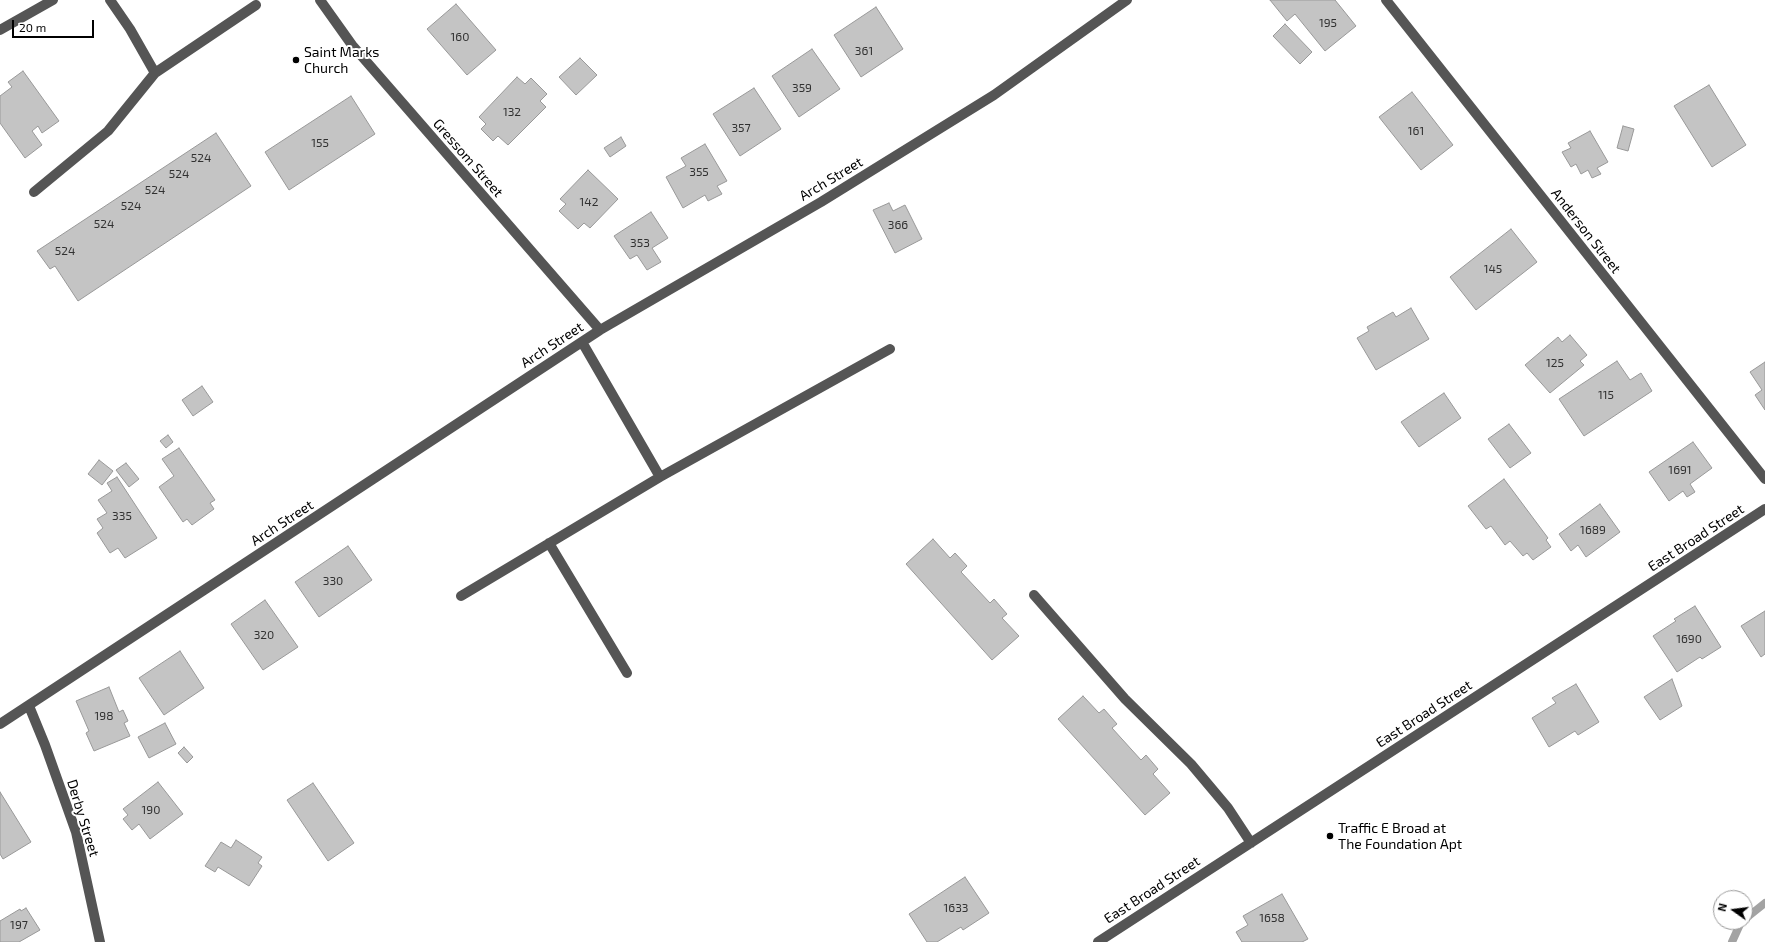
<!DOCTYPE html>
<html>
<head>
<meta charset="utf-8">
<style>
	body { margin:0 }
	#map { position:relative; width:1765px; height:942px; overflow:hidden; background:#fff; font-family:"Exo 2",sans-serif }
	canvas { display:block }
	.north { position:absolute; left:1713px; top:890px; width:40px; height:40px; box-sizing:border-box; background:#fff; border:1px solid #999; border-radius:50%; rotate:284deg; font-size:11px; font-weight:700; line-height:16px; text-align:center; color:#000 }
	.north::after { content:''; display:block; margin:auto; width:14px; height:18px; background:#000; clip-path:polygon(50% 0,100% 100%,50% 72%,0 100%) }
	.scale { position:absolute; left:12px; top:20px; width:82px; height:18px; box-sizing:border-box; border:2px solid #000; border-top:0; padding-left:5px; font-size:12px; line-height:14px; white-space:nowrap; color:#000; -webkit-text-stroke:3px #fff; paint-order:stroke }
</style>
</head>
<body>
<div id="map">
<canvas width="1765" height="942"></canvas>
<div class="north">N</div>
<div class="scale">20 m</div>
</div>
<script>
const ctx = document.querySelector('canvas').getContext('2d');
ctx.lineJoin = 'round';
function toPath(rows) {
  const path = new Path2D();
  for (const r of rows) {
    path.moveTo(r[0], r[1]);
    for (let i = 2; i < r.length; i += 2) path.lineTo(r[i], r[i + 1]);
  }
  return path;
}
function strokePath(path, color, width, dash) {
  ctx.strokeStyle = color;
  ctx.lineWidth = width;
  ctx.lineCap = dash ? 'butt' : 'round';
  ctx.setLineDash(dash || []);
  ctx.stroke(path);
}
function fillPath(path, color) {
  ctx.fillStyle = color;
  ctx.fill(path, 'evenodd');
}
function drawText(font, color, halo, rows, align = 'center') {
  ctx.font = font + ' "Exo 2",sans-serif';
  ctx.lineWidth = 4;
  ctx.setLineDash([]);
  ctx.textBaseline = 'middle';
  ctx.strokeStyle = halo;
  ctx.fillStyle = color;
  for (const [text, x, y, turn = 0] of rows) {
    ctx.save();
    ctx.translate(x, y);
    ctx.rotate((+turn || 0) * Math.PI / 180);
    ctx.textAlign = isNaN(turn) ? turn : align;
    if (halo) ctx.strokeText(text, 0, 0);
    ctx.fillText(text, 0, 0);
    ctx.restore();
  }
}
strokePath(toPath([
	[1745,919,1765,903],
	[1732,942,1741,922]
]), '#a3a3a3', 8);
const building = toPath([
	[1270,0,1335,0,1356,26,1325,51,1295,14,1287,21,1270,0],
	[456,4,496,50,467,75,427,29,456,4],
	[876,7,903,49,861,77,834,35,876,7],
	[1285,24,1312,52,1300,64,1273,36,1285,24],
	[812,49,840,89,799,117,772,76,812,49],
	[580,58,597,75,576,95,559,77,580,58],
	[23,71,59,121,42,133,38,126,32,131,42,145,25,158,0,123,0,96,12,87,8,82,23,71],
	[517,77,525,84,531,78,547,94,540,101,546,107,508,145,498,136,493,141,481,129,486,124,479,117,517,77],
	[1709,85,1746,145,1712,167,1674,106,1709,85],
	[754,88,781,129,740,156,713,114,754,88],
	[1412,92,1453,145,1421,170,1379,117,1412,92],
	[351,96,375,134,289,190,265,152,351,96],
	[1623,126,1634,129,1628,151,1617,148,1623,126],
	[1590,131,1608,162,1597,168,1601,174,1592,178,1588,170,1581,174,1576,164,1571,167,1562,152,1571,148,1568,143,1590,131],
	[216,133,251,186,78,301,55,266,50,269,37,251,216,133],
	[621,137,626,146,610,157,604,148,621,137],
	[705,144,727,181,717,186,722,194,708,201,705,195,683,208,666,177,686,166,681,158,705,144],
	[588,170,618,199,590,228,584,223,578,229,559,211,566,204,560,199,588,170],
	[889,203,893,211,905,205,922,239,895,253,873,210,889,203],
	[651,212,668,238,652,248,661,262,647,270,637,255,630,259,614,236,651,212],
	[1511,229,1537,262,1476,310,1450,277,1511,229],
	[1411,308,1429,339,1376,370,1357,338,1369,331,1367,327,1393,312,1396,317,1411,308],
	[1570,335,1587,355,1580,361,1584,365,1550,393,1525,365,1558,337,1562,342,1570,335],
	[1617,361,1630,380,1641,373,1652,391,1584,436,1559,399,1617,361],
	[1765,362,1765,410,1755,395,1762,390,1750,372,1765,362],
	[202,386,213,402,193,416,182,400,202,386],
	[1444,393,1461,418,1419,447,1401,422,1444,393],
	[1509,424,1531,453,1510,468,1488,439,1509,424],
	[168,435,173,442,166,448,160,441,168,435],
	[1693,442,1712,468,1690,484,1695,492,1687,497,1683,491,1669,501,1649,472,1693,442],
	[179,448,215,500,210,503,214,509,192,525,187,519,183,522,159,487,174,476,162,459,179,448],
	[99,460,113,471,102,485,88,474,99,460],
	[126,463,139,479,129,487,116,470,126,463],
	[117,477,157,538,125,558,118,548,110,553,97,533,103,528,97,519,107,513,98,500,112,491,107,483,117,477],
	[1504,479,1548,538,1546,540,1551,547,1533,560,1527,553,1523,556,1510,541,1505,545,1491,526,1486,529,1468,506,1504,479],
	[1600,504,1620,532,1586,557,1578,545,1571,551,1559,534,1600,504],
	[933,539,950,558,955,553,967,566,961,572,990,603,994,599,1007,614,1002,618,1019,636,992,660,906,564,933,539],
	[348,546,372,580,319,617,295,582,348,546],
	[265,600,298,647,263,670,231,624,265,600],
	[1695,606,1721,647,1702,659,1700,657,1677,672,1653,636,1676,621,1674,619,1695,606],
	[1765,611,1765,654,1761,657,1741,626,1765,611],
	[180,651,204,688,164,715,139,678,180,651],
	[1672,679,1682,706,1660,720,1644,697,1672,679],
	[1576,684,1599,722,1578,735,1575,731,1549,747,1532,718,1556,703,1552,698,1576,684],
	[109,687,119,712,123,710,128,721,124,723,130,736,94,751,86,733,89,731,76,701,109,687],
	[1083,696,1099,713,1104,709,1117,724,1112,728,1141,760,1146,755,1158,769,1153,774,1170,793,1145,815,1058,719,1083,696],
	[165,723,176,744,149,758,138,737,165,723],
	[184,747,193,757,187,763,178,753,184,747],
	[158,782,183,814,150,839,139,824,132,830,123,819,128,815,123,809,158,782],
	[313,783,354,843,328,861,287,800,313,783],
	[0,792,31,842,3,859,0,854,0,792],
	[236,840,262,857,258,863,262,866,249,886,218,867,215,872,205,866,221,842,231,848,236,840],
	[965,877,989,913,963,930,961,927,937,942,927,942,909,914,965,877],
	[1282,894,1308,939,1302,942,1242,942,1236,932,1248,925,1243,916,1282,894],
	[26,908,40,930,19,942,0,942,0,921,20,909,21,911,26,908]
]);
fillPath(building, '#c4c4c4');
strokePath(building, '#999', 1);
strokePath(toPath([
	[320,0,352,45,600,330],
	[1386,0,1765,479],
	[0,30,53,0],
	[155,73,256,5],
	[34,192,108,131,155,73,130,29,110,0],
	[582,342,660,477,890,349],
	[549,543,627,673],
	[1034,595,1125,699,1191,764,1228,808,1251,843],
	[461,596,660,477],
	[29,706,45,745,76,832,100,942],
	[0,724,600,330,821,202,994,95,1127,0],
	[1098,942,1765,509]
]), '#555', 10);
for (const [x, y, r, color] of [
	[296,60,4,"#000"],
	[1330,836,4,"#000"]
]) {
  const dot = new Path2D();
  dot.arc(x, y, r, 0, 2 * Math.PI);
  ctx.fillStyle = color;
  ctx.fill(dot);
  strokePath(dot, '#fff', 1.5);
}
drawText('12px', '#313131', null, [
	["195",1328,23],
	["160",460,37],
	["361",864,51],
	["359",802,88],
	["132",512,112],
	["357",741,128],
	["161",1416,131],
	["155",320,143],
	["524",201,158],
	["355",699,172],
	["524",179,174],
	["524",155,190],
	["142",589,202],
	["524",131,206],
	["524",104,224],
	["366",898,225],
	["353",640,243],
	["524",65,251],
	["145",1493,269],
	["125",1555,363],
	["115",1606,395],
	["1691",1680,470],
	["335",122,516],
	["1689",1593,530],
	["330",333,581],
	["320",264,635],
	["1690",1689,639],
	["198",104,716],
	["190",151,810],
	["1633",956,908],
	["1658",1272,918],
	["197",19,925]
]);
drawText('14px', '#000', '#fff', [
	["Saint Marks",304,52],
	["Church",304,68],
	["Traffic E Broad at",1338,828],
	["The Foundation Apt",1338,844]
], 'left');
drawText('14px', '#000', '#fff', [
	["Gressom Street",468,158,49],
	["Arch Street",831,179,-31],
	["Anderson Street",1586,231,52],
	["Arch Street",552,345,-33],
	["Arch Street",282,523,-33],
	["East Broad Street",1696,538,-33],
	["East Broad Street",1424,714,-33],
	["Derby Street",83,818,73],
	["East Broad Street",1152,890,-33]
]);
</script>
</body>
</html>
